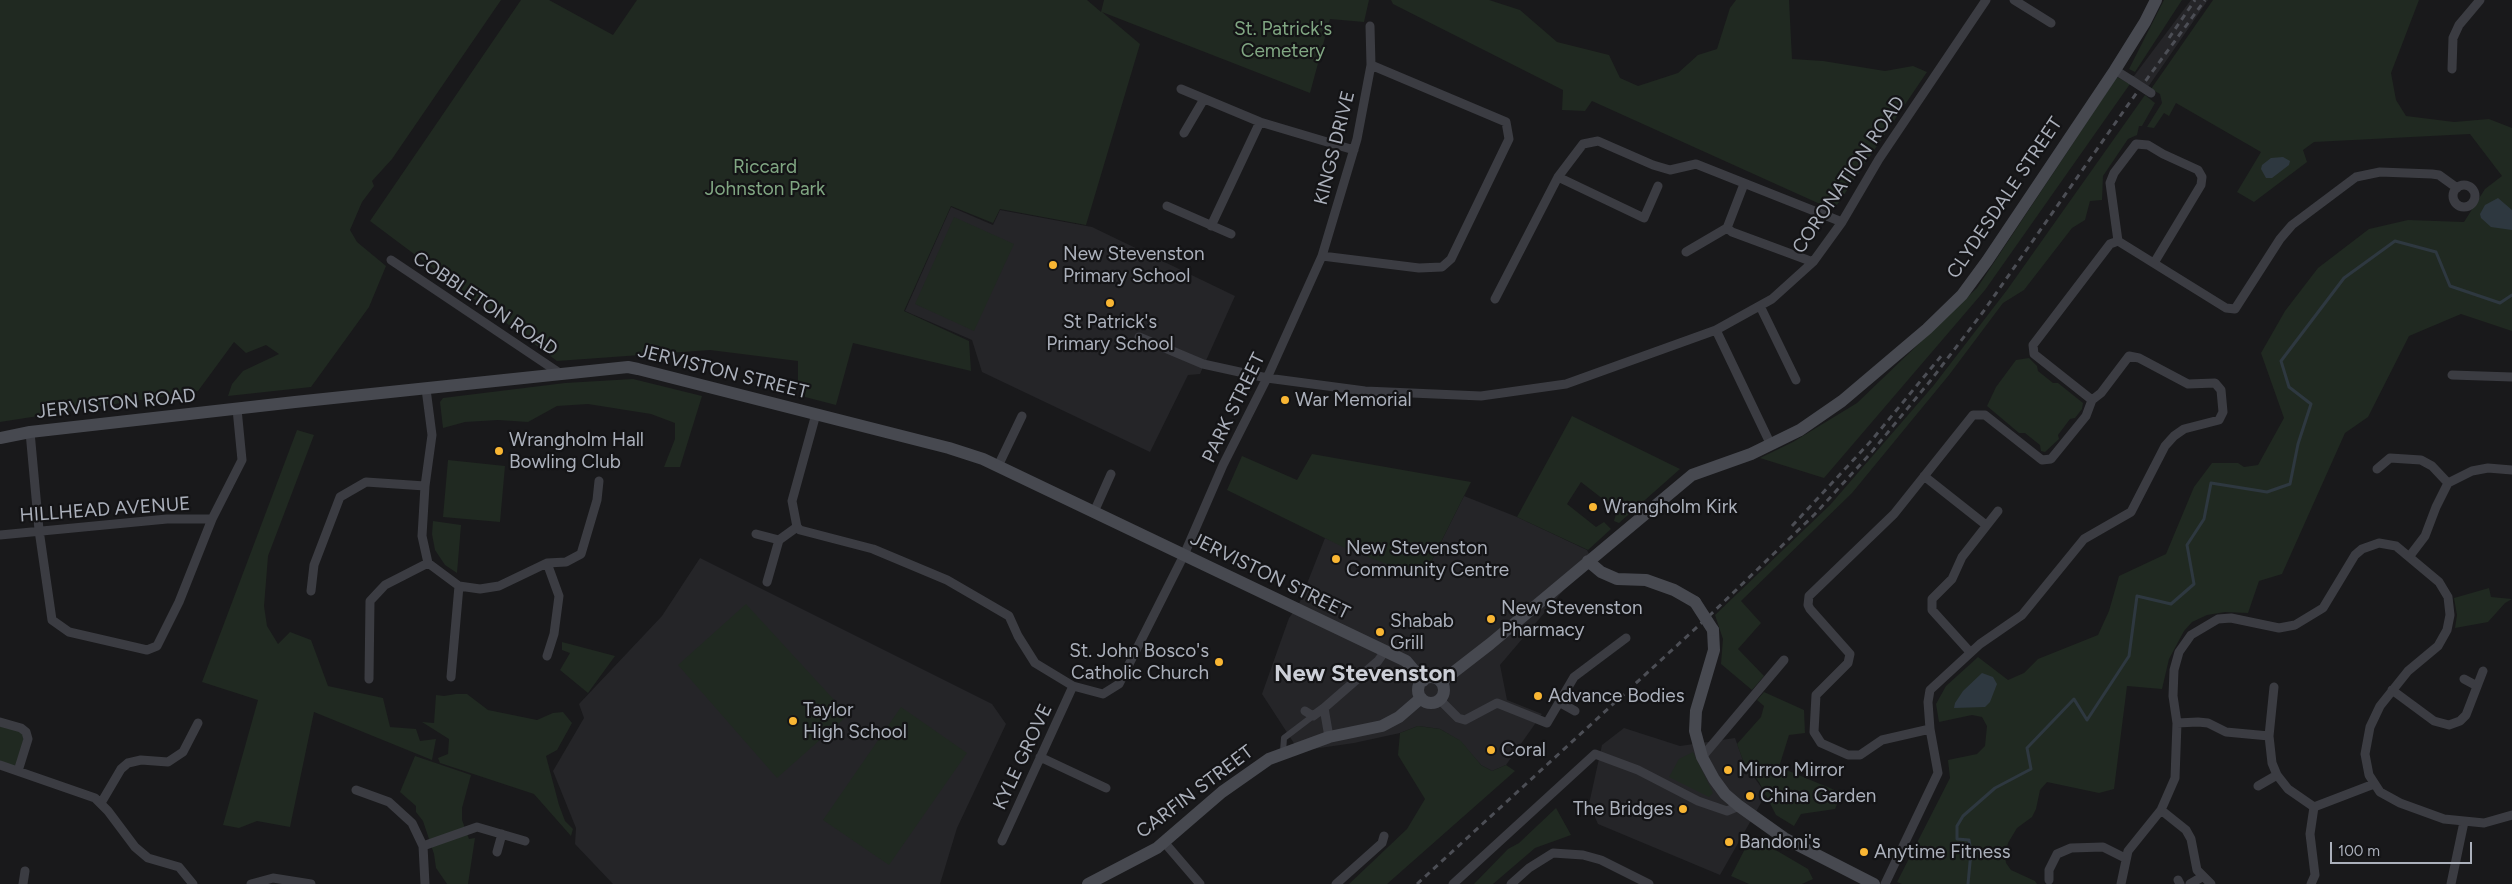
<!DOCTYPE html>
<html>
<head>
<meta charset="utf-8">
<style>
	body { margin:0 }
	#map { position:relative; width:2512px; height:884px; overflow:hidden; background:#19191b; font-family:Figtree,sans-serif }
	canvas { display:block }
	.scale { position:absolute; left:2330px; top:842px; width:142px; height:22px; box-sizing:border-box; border:2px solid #abb0bb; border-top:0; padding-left:6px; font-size:15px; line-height:18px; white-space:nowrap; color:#abb0bb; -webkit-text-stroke:4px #141416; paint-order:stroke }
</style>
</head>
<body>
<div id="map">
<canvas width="2512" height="884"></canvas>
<div class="scale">100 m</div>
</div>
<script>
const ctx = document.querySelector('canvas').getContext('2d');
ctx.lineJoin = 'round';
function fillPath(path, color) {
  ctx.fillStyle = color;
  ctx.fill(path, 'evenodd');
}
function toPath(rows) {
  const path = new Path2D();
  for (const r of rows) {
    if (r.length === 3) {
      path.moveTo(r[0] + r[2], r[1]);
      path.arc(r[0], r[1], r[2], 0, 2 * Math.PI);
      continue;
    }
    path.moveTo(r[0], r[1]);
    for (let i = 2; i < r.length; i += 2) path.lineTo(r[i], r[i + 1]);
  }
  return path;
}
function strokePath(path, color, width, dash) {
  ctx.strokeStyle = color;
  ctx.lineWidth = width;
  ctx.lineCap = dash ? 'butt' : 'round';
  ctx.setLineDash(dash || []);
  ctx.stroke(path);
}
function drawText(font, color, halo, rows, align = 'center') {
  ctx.font = font + ' Figtree,sans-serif';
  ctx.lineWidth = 4.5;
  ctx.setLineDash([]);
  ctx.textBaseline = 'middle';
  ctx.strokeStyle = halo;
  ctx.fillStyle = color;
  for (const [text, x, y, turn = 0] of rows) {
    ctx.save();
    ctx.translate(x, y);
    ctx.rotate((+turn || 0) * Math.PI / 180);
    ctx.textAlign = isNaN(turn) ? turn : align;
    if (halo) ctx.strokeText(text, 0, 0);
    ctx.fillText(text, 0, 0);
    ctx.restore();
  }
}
fillPath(toPath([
	[2191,0,2208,0,2146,90,2131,80],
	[951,207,993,225,1000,210,1092,227,1235,296,1200,374,1188,375,1150,452,982,372,972,340,905,311],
	[1464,496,1517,517,1587,550,1591,558,1500,665,1507,700,1542,714,1506,765,1492,771,1481,765,1460,741,1440,729,1418,726,1400,733,1354,743,1299,751,1262,694,1289,618,1299,604,1325,538,1423,578],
	[700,558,992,704,1006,724,957,828,940,884,613,884,575,844,576,828,553,771,584,718,579,704,662,616],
	[1624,728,1680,746,1735,738,1744,763,1766,794,1720,875,1598,824,1589,804,1602,745]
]), '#252528');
fillPath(toPath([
	[0,0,501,0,392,159,372,181,374,186,362,202,350,230,357,242,386,266,369,307,311,387,228,396,232,384,243,371,279,354,266,345,246,353,234,342,198,391,0,422],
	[521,0,549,0,613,35,637,0,1087,0,1101,12,1104,0,1369,0,1364,22,1330,19,1310,93,1102,12,1140,44,1086,225,1000,209,993,223,951,206,904,311,969,341,971,371,853,343,836,405,805,397,798,382,798,361,710,350,557,361,370,221],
	[1391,0,1489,0,1520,10,1557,42,1609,55,1620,78,1638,86,1678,73,1698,55,1717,49,1730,8,1736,0,1789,0,1792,59,1823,61,1885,71,1913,66,1927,72,1837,205,1820,204,1592,101,1585,111,1562,110,1563,90,1393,4],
	[2164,0,2182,0,2135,72,2129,69],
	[2213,0,2419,0,2391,73,2396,100,2406,116,2454,122,2489,119,2512,128,2512,331,2461,314,2409,336,2368,417,2345,433,2282,574,2259,581,2248,613,2225,612,2207,615,2192,622,2184,631,2169,659,2162,689,2127,686,2114,789,2099,793,2047,782,2040,790,2036,809,2032,817,2017,828,2008,843,2005,855,2006,863,2011,870,2035,881,2037,884,1902,884,1897,882,1950,778,1948,760,1977,754,1985,746,1987,726,1982,717,1972,715,1939,722,1936,704,1946,686,1978,657,2008,680,2024,673,2038,659,2098,635,2109,611,2119,576,2166,554,2194,487,2212,463,2238,463,2244,467,2258,465,2284,418,2261,353,2285,311,2318,268,2369,229,2408,220,2464,222,2485,189,2502,176,2470,134,2314,142,2303,150,2307,162,2254,202,2237,192,2261,152,2176,103,2169,116,2164,113,2154,128,2147,127,2162,103,2160,94,2151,89],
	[2117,77,2130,84,1985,290,1824,478,1760,458,1793,442,1857,403,1977,288],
	[2145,95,2155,103,2142,126,2139,126,2137,135,2128,139,2103,176,2102,200,2090,201,2085,220,2072,228,2024,290,2003,303,1949,375,1852,493,1741,601,1761,623,1738,649,1764,676,1752,690,1721,664,1723,639,1715,615,1830,505,1934,385,2007,290],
	[954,217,1014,244,974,331,915,304],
	[2029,358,2037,366,2038,371,2053,383,2058,383,2083,403,2082,409,2075,418,2070,419,2058,435,2059,439,2045,452,2041,451,2040,445,2025,433,2019,433,1987,406,1996,387,2016,360],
	[633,379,702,396,680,467,664,467,675,439,675,423,651,414,588,404,557,406,528,422,498,420,465,422,443,428,440,402,443,398,565,383],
	[1572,416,1680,469,1619,523,1614,521,1617,510,1581,482,1567,504,1596,527,1604,522,1611,529,1588,550,1517,517],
	[297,430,314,435,268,556,264,606,267,626,278,644,290,632,311,640,328,686,383,698,390,727,416,729,420,741,436,739,432,760,314,712,290,827,257,821,239,828,223,825,258,700,202,682],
	[1312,454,1471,482,1423,578,1345,548,1227,490,1242,456,1297,480],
	[448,460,505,466,500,522,443,517],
	[433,521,461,525,457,573,445,565,435,550,432,534],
	[2489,588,2491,597,2512,599,2505,603,2488,622,2455,628,2457,615,2454,598],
	[746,604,848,715,777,778,678,665],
	[562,642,615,656,588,693,560,670,570,653,562,650],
	[1764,692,1804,710,1805,733,1789,735,1779,767,1842,793,1835,809,1801,814,1794,826,1776,815,1759,782,1744,763,1737,744,1761,717,1764,706,1757,700],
	[456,694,467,694,488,710,537,720,553,713,563,712,572,723,557,750,546,756,559,805,565,821,573,829,571,836,534,794,440,763,438,758,448,754,449,739,422,722,434,723,436,695,444,696],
	[901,707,967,753,889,865,823,820],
	[0,724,25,733,17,769,0,763],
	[1418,726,1440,729,1461,741,1481,765,1492,771,1506,765,1515,771,1387,884,1349,884,1407,829,1425,799,1398,755,1400,733],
	[1693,752,1713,793,1709,797,1669,777,1679,759],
	[415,756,471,775,462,808,462,820,469,839,475,838,468,884,447,884,445,881,436,868,434,854,423,821,416,812,416,806,400,792],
	[1556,808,1571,835,1535,848,1493,884,1474,884,1508,849,1519,843],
	[1762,842,1808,869,1813,879,1802,884,1749,884,1731,876,1748,843]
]), '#202921');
fillPath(toPath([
	[2283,157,2290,161,2289,165,2272,178,2266,178,2261,169,2262,165,2271,158],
	[2498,198,2512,210,2512,230,2491,227,2481,218,2480,214,2485,205],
	[1982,673,1993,677,1997,684,1990,702,1985,707,1954,708,1955,703,1963,691]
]), '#2e3840');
strokePath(toPath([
	[1968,884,1971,852,1969,840,1957,839,1957,826,1963,816,1995,788,2031,769,2027,748,2074,699,2087,720,2129,656,2137,596,2171,604,2194,584,2187,545,2204,519,2211,483,2267,492,2290,484,2298,444,2311,404,2289,387,2281,361,2344,278,2395,241,2436,252,2450,286,2500,303,2512,295]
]), '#2e3840', 3);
strokePath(toPath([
	[1283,752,1284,738,1313,716]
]), '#3b3c42', 6);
strokePath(toPath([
	[2014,0,2051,23],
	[2452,69,2453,38,2459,25,2480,0],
	[2115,70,2131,80],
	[1181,89,1260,122,1354,150],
	[1184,133,1204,99],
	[1558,177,1644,218,1658,186],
	[1744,184,1727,228,1732,232,1813,262],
	[2464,196,11],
	[1167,206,1231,234],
	[1211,226,1260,122],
	[2118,241,2110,183,2114,173,2136,144,2148,145,2163,154,2198,170,2202,177,2201,185,2154,263],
	[1686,252,1727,228],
	[1322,256,1419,268,1442,267,1451,259,1509,139,1506,122,1371,65],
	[391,260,561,374],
	[1495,299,1558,177,1583,144,1598,141,1653,165,1670,170,1696,164,1842,222],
	[1760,306,1796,380],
	[1716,330,1771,445],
	[1139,337,1203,364,1267,378,1365,391,1481,396,1566,384,1716,330,1772,299,1813,262,1842,222,1879,159,1986,0],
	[2452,375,2512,377],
	[426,389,432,435,425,486,422,536,428,563,459,586,480,589,499,586,547,563,566,562,581,554,597,500,599,481],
	[2092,400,2034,354,2033,345,2110,244,2118,241,2226,308,2235,309,2280,239,2292,225,2356,177,2380,172,2432,174,2439,175,2457,188],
	[816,414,792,501,797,527,800,530,873,549,947,580,1009,616,1018,636,1035,663,1073,686,1103,694,1119,684,1184,555,1223,465,1267,378,1322,256,1357,139,1371,65,1370,26],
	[30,432,39,530,52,620,69,632,147,650,157,646,179,602,212,519,242,460,237,409],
	[998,466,1022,416],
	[2377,469,2390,458,2421,460,2432,466,2448,483],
	[1924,476,1986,525],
	[1094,512,1111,474],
	[756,534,779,540],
	[0,535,167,519,212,519],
	[2409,557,2425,536,2436,507,2448,483,2472,471,2488,468,2512,470],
	[547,563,559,596,554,634,547,656],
	[767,582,779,540,797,527],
	[311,591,314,565,340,497,366,482,425,486],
	[1970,652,1932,610,1932,599,1952,579,1962,557,1998,511],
	[451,677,459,586],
	[369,679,370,601,385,585,428,563],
	[2464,679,2477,686],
	[2392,690,2434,721,2449,725,2460,721,2466,715,2483,671],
	[1440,700,1458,718,1465,720,1497,703,1547,723,1574,677,1626,638],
	[1559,702,1575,711],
	[1305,711,1313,716,1324,708],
	[0,722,21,728,26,732,28,739,18,771],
	[2177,723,2198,722,2208,723,2226,732,2269,736,2272,763,2277,775,2288,789,2314,807,2374,784],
	[2269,736,2274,687],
	[1329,737,1324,708,1378,661,1385,651],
	[1040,757,1106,788],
	[1702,757,1784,660],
	[0,765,95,798,108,811,135,847,148,858,179,867,193,884],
	[2258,786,2277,775],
	[356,790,389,802,412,823,423,846,425,884],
	[101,803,121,769,128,763,141,760,168,762,183,752,198,723],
	[2161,810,2186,830,2191,839,2197,870,2211,884],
	[1002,841,1073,686],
	[1164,842,1200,884],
	[423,846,477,827,525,841],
	[497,852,502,834],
	[2049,880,2049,870,2057,854,2071,848,2103,847,2125,858],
	[2178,880,2180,884],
	[23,884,25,871],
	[251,884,273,878,311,884],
	[1336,884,1382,843,1384,836],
	[1453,884,1595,754,1638,770,1698,801,1727,811,1739,806],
	[1511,884,1529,868,1553,853,1583,855,1601,860,1649,884],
	[1885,884,1938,773,1930,729,1928,702,1930,690,1980,644,2022,615,2084,539,2131,512,2165,446,2174,436,2184,429,2219,420,2223,412,2221,390,2215,383,2188,384,2139,358,2129,356,2101,393,2092,400,2086,416,2051,459,2042,460,1985,415,1973,415,1894,514,1809,596,1808,605,1810,609,1850,654,1848,663,1816,695,1814,732,1821,743,1848,755,1860,755,1882,740,1930,729],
	[2121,884,2128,851,2161,810,2175,778,2177,723,2173,696,2174,670,2179,652,2191,635,2218,619,2231,618,2279,628,2295,625,2323,608,2355,555,2362,549,2379,543,2396,546,2439,582,2448,597,2450,615,2447,630,2438,646,2408,671,2380,706,2370,727,2365,754,2369,775,2380,792,2400,803,2444,819,2484,823,2512,815],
	[2190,884,2202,877],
	[2311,884,2315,875,2310,834,2314,807],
	[2451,884,2464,822]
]), '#3b3c42', 9);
strokePath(toPath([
	[0,438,30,432,295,402,628,367,638,369,949,448,983,459,1406,661,1423,681],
	[1588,561,1601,572,1617,579,1646,580,1674,590,1695,602],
	[1713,630,1714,650,1696,711,1695,731,1702,757,1714,779,1725,794,1739,806,1784,838,1874,884],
	[1431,690,13],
	[1441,682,1490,644,1692,475,1751,454,1800,430,1842,401,1927,329,1962,295,1987,261,2115,70,2145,22,2156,0],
	[1088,884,1157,848,1222,792,1269,759,1329,737,1382,726,1399,717,1421,698]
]), '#474950', 12);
strokePath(toPath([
	[2169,38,2195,0],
	[1792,526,1871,441,1942,355],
	[1417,884,1708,617,1815,514,1870,454,1931,380,1983,312,2130,102,2205,0]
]), '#4c4e55', 3, [6, 5]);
strokePath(toPath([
	[2131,80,2151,93]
]), '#3b3c42', 9);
strokePath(toPath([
	[1695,602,1713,630]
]), '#474950', 12);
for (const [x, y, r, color] of [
	[1053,265,5,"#f9b633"],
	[1110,303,5,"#f9b633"],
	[1285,400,5,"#f9b633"],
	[499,451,5,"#f9b633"],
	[1593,507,5,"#f9b633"],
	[1336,559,5,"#f9b633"],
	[1491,619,5,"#f9b633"],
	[1380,632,5,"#f9b633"],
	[1219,662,5,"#f9b633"],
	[1538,696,5,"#f9b633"],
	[793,721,5,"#f9b633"],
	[1491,750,5,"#f9b633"],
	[1728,770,5,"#f9b633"],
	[1750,796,5,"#f9b633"],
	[1683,809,5,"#f9b633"],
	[1729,842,5,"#f9b633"],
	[1864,852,5,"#f9b633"]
]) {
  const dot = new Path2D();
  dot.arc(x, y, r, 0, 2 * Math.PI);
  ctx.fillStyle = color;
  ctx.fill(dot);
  strokePath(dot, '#141416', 2);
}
drawText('19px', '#81a783', '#141416', [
	["St. Patrick's",1283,29],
	["Cemetery",1283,51],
	["Riccard",765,167],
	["Johnston Park",765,189]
]);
drawText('19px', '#abb0bb', '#141416', [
	["KINGS DRIVE",1335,148,-76],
	["CORONATION ROAD",1849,175,-56],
	["CLYDESDALE STREET",2005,198,-56],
	["COBBLETON ROAD",485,304,34],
	["JERVISTON STREET",723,372,14],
	["JERVISTON ROAD",116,404,-6],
	["PARK STREET",1234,408,-64],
	["HILLHEAD AVENUE",105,510,-4],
	["JERVISTON STREET",1270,576,26],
	["KYLE GROVE",1023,757,-65],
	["CARFIN STREET",1195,792,-37]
]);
drawText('19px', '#abb0bb', '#141416', [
	["New Stevenston",1063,254],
	["Primary School",1063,276],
	["St Patrick's",1110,322,"center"],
	["Primary School",1110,344,"center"],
	["War Memorial",1295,400],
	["Wrangholm Hall",509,440],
	["Bowling Club",509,462],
	["Wrangholm Kirk",1603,507],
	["New Stevenston",1346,548],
	["Community Centre",1346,570],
	["New Stevenston",1501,608],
	["Pharmacy",1501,630],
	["Shabab",1390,621],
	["Grill",1390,643],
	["St. John Bosco's",1209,651,"right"],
	["Catholic Church",1209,673,"right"],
	["Advance Bodies",1548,696],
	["Taylor",803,710],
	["High School",803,732],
	["Coral",1501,750],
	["Mirror Mirror",1738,770],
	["China Garden",1760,796],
	["The Bridges",1673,809,"right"],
	["Bandoni's",1739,842],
	["Anytime Fitness",1874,852]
], 'left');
drawText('bold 24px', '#cccfd7', '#141416', [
	["New Stevenston",1365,674]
]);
</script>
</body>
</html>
